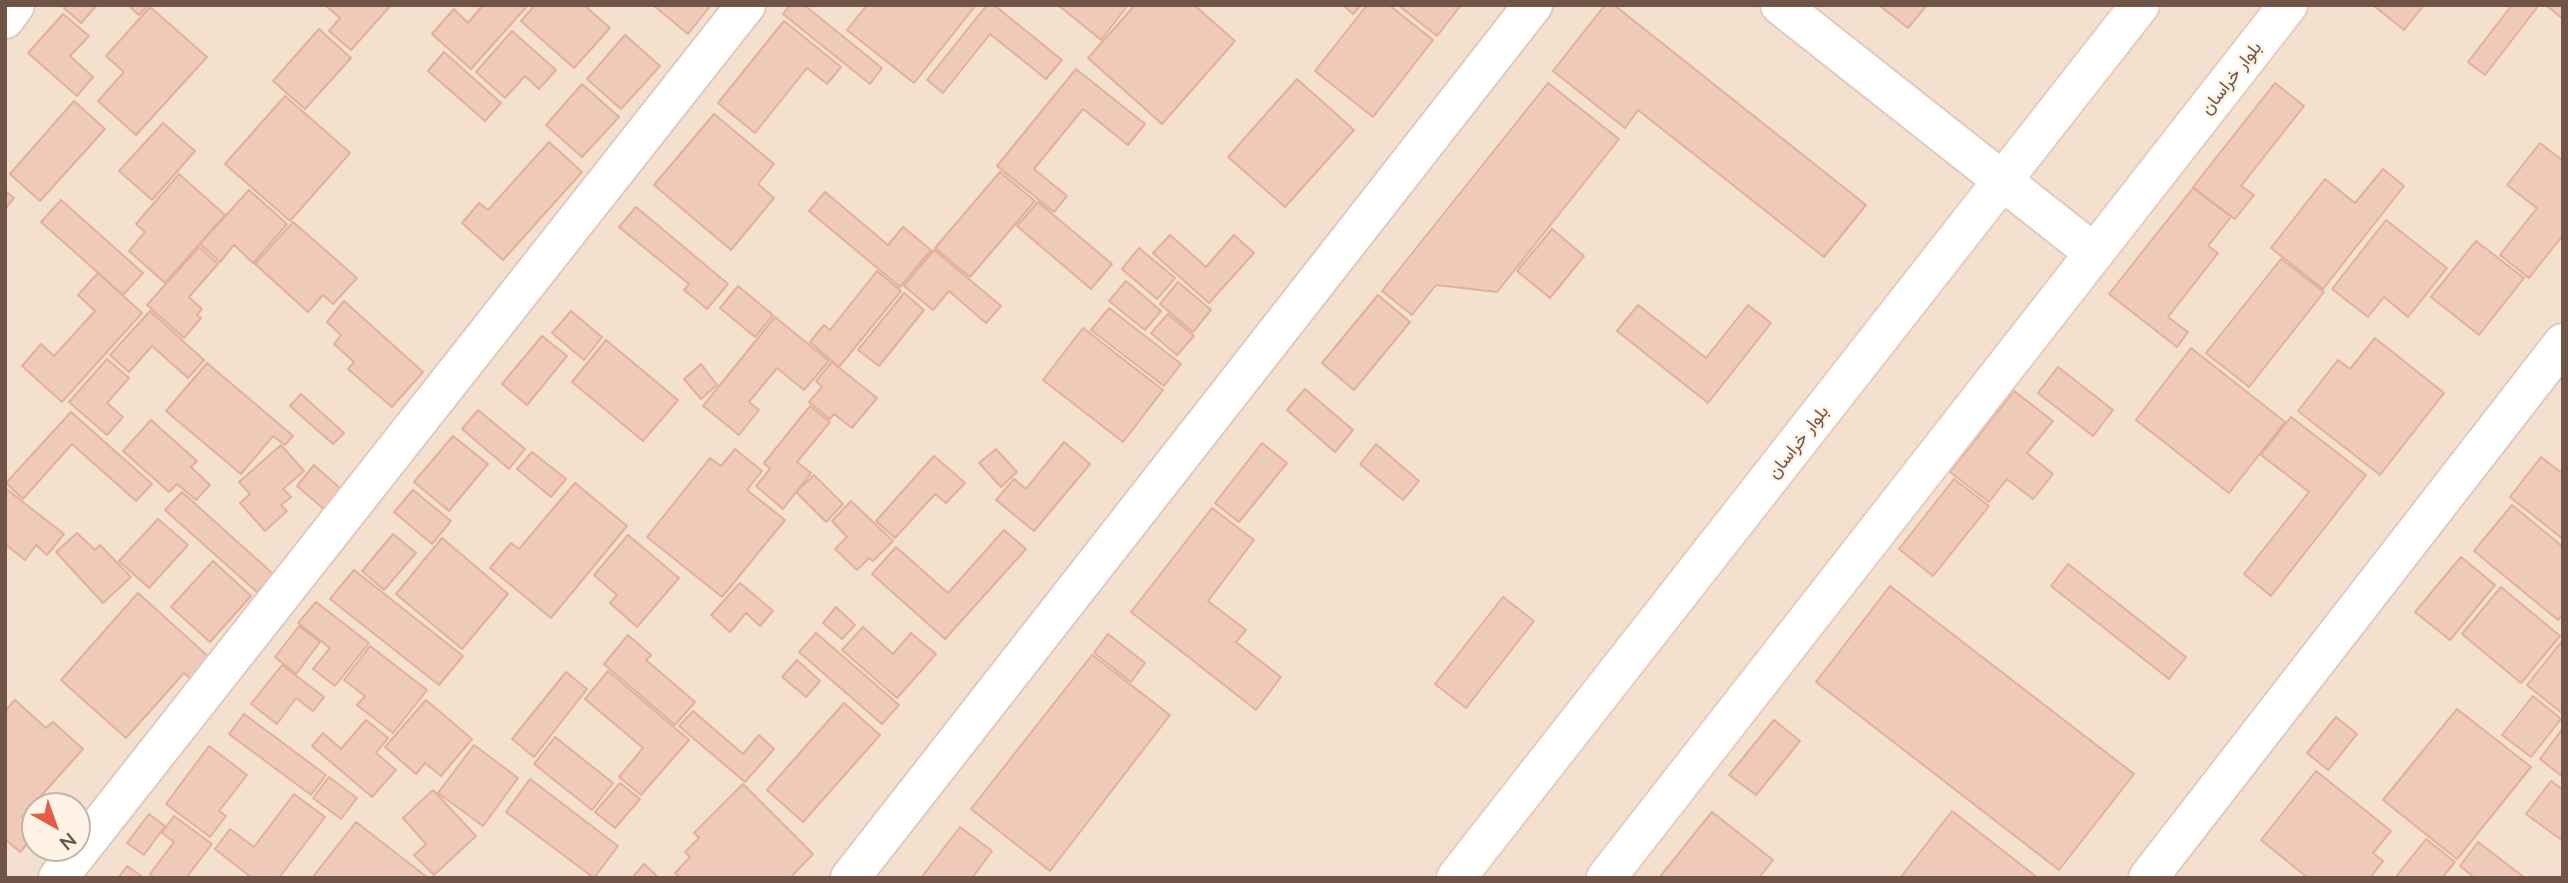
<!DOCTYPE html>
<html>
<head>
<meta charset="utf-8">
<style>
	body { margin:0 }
	#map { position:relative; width:2568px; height:883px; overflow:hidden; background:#fbefe0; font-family:Lato,sans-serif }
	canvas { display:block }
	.frame { position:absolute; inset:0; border:7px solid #715448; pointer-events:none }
	.north { position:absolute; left:21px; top:792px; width:70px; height:70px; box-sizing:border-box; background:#fff3e6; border:2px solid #c6b3a7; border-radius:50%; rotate:140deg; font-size:19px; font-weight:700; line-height:28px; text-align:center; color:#715448 }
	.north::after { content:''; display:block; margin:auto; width:24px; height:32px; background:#e45e47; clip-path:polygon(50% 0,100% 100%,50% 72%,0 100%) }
</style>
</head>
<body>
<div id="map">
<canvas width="2568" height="883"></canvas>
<div class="frame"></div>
<div class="north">N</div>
</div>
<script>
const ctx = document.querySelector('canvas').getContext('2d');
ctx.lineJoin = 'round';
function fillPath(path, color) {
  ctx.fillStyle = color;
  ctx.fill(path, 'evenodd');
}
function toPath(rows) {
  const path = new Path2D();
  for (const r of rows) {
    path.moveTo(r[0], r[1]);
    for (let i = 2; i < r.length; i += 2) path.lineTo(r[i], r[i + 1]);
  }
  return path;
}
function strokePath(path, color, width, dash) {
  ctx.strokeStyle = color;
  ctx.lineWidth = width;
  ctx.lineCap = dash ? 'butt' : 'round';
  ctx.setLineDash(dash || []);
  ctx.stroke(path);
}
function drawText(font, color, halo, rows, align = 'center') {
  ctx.font = font + ' Lato,Vazirmatn,sans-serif';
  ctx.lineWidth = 5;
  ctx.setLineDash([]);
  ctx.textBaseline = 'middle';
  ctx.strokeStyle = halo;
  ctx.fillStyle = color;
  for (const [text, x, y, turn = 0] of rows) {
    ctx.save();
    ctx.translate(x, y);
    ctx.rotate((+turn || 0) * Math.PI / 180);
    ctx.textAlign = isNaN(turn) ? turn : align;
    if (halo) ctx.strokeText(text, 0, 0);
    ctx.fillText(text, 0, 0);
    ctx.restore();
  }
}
fillPath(toPath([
	[5,5,2563,5,2563,878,5,878],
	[35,806,77,806,77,848,35,848]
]), '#f3e0cf');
const building = toPath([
	[67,5,97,5,81,23,64,8,67,5],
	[128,5,148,5,139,15,128,5],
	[325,5,391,5,351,50,329,31,340,18,325,5],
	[483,5,528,5,471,69,432,34,454,9,468,23,483,5],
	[535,5,584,5,610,28,574,68,521,21,535,5],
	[653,5,711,5,688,34,653,5],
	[790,5,804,5,882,68,870,84,783,14,790,5],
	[867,5,976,5,914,83,847,30,867,5],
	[987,5,994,5,1062,60,1046,79,990,34,943,93,927,80,987,5],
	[1058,5,1128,5,1101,40,1058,5],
	[1135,5,1194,5,1235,41,1162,124,1088,58,1135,5],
	[1343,5,1361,5,1353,14,1343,5],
	[1367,5,1389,5,1433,40,1373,117,1315,71,1367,5],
	[1398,5,1461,5,1437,36,1398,5],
	[1605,5,1614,5,1866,205,1824,257,1638,110,1625,128,1553,71,1605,5],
	[1879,5,1927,5,1908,28,1879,5],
	[2373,5,2424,5,2404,30,2373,5],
	[2512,5,2539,5,2485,75,2468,62,2512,5],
	[2546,5,2563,5,2563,19,2546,5],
	[150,7,207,57,136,135,98,101,124,72,106,56,150,7],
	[63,14,89,36,70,56,93,77,77,96,28,53,63,14],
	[784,21,841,67,827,84,807,68,755,133,718,103,784,21],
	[319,29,351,58,305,109,273,81,319,29],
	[512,31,556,70,539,89,525,76,505,98,476,72,512,31],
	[625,35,660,66,621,109,587,79,625,35],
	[444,52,501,103,485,121,428,71,444,52],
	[1076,69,1145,124,1128,145,1083,109,1034,169,1067,196,1054,212,997,166,1076,69],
	[1297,79,1354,130,1285,207,1228,157,1297,79],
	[1548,83,1619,139,1497,292,1436,285,1412,315,1382,291,1548,83],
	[2275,83,2304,106,2241,186,2254,195,2235,219,2193,187,2275,83],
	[582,84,619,117,582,157,546,125,582,84],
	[285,96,350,153,290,221,225,164,285,96],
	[74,101,105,129,40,201,10,174,74,101],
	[714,114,774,164,758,184,774,198,731,250,654,185,714,114],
	[163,123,195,151,152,200,119,171,163,123],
	[549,142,582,172,503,260,462,223,479,203,488,210,549,142],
	[2540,143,2563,161,2563,235,2529,278,2500,255,2537,208,2507,185,2540,143],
	[2383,169,2404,186,2323,289,2271,248,2325,179,2355,203,2383,169],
	[1000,172,1035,201,970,277,935,248,1000,172],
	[179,174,225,215,165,283,129,251,145,232,136,224,179,174],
	[2193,188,2231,217,2208,246,2218,253,2168,317,2188,332,2177,347,2109,294,2193,188],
	[249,190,287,224,253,263,234,245,220,262,200,244,249,190],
	[5,191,14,198,5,209,5,191],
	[825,192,888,245,903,227,931,250,900,287,809,211,825,192],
	[61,200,143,273,123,295,41,222,61,200],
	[1038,202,1112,264,1091,289,1017,226,1038,202],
	[636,207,728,284,707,309,684,290,689,284,619,227,636,207],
	[2386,220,2447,268,2408,317,2384,297,2368,317,2332,289,2386,220],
	[293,222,357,278,333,304,323,295,308,312,255,264,293,222],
	[1552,229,1584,256,1550,298,1517,271,1552,229],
	[1170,235,1206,267,1234,235,1254,253,1209,303,1153,253,1170,235],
	[2476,241,2524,278,2479,335,2431,297,2476,241],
	[199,247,218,264,189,297,202,309,197,315,201,318,184,338,147,305,199,247],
	[1139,248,1175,278,1157,299,1122,269,1139,248],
	[934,250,1001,306,986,323,949,291,933,310,904,286,934,250],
	[2281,259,2324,292,2249,387,2206,353,2281,259],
	[877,271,901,291,839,367,810,342,824,325,830,330,877,271],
	[98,273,142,313,62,402,22,366,41,344,54,356,95,311,78,295,98,273],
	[1126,281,1161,311,1145,330,1109,301,1126,281],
	[1178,282,1211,310,1193,332,1160,304,1178,282],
	[738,286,773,315,755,337,720,308,738,286],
	[904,293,924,310,879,366,858,350,904,293],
	[1378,295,1410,322,1354,390,1322,363,1378,295],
	[344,301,423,372,392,407,348,369,354,362,334,344,341,335,327,322,344,301],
	[1638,305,1706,358,1748,305,1771,323,1708,403,1617,331,1638,305],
	[1109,308,1181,364,1164,386,1091,330,1109,308],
	[150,311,204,360,188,378,152,346,129,372,110,355,150,311],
	[571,311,602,337,584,360,552,333,571,311],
	[1168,314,1194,336,1177,355,1151,333,1168,314],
	[775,317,829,361,804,390,777,368,749,402,759,410,739,435,703,406,775,317],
	[1083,328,1163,390,1123,442,1043,380,1083,328],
	[542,336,567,356,527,405,502,384,542,336],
	[2375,338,2444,393,2380,475,2298,411,2338,360,2350,369,2375,338],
	[606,340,678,400,643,441,572,382,606,340],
	[2191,348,2285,422,2229,493,2136,420,2191,348],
	[107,359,129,378,107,403,123,417,107,435,69,402,107,359],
	[832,362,877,398,852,428,834,414,830,419,809,402,822,387,816,381,832,362],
	[207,363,293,436,285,445,273,436,241,474,166,411,207,363],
	[701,364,717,385,701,399,684,379,701,364],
	[2058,367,2113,410,2093,436,2038,393,2058,367],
	[1305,389,1353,430,1335,452,1287,410,1305,389],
	[2014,391,2053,421,2027,453,2053,474,2033,499,2007,479,1989,502,1950,472,2014,391],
	[301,394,344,433,333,444,290,406,301,394],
	[810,406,830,422,797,462,811,473,783,509,756,486,770,469,764,463,810,406],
	[478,410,525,449,509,469,462,429,478,410],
	[71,412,152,484,136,501,72,444,23,499,6,483,71,412],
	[2291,417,2366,475,2271,596,2244,574,2309,492,2261,455,2291,417],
	[151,420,197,461,191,467,210,485,196,500,177,484,169,492,123,451,151,420],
	[453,436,488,464,449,511,414,482,453,436],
	[1064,442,1090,464,1034,531,996,500,1014,479,1026,489,1064,442],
	[1262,443,1287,463,1239,522,1215,503,1262,443],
	[1376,444,1419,481,1403,500,1360,464,1376,444],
	[281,445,304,471,283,489,291,497,281,505,287,511,265,531,240,503,250,494,239,482,281,445],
	[735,449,762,471,747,490,785,520,722,597,647,537,710,458,721,466,735,449],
	[996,449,1017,472,1001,487,979,463,996,449],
	[532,452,566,479,551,497,517,469,532,452],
	[934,456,965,483,946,503,935,494,895,538,876,521,934,456],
	[2541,457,2563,474,2563,539,2510,497,2541,457],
	[314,465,342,490,325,510,297,486,314,465],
	[814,475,843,504,826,522,796,492,814,475],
	[1954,479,1989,506,1933,576,1899,549,1954,479],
	[575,483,627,526,551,618,490,568,511,543,519,549,575,483],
	[5,488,64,534,47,555,36,545,25,560,5,544,5,488],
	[413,490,451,521,432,544,394,512,413,490],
	[182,492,273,574,257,592,165,510,182,492],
	[851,501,893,541,873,561,869,558,857,570,835,549,847,537,832,521,851,501],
	[2512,505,2563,547,2563,614,2558,620,2474,551,2512,505],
	[1212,508,1254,540,1208,601,1246,630,1236,642,1281,677,1256,710,1131,612,1212,508],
	[158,519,188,545,149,588,119,561,158,519],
	[1004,530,1026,549,945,639,872,574,896,547,948,593,1004,530],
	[77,533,95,550,100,545,131,577,103,603,56,552,77,533],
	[393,534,416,553,384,590,362,571,393,534],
	[628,535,679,578,637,627,610,603,617,595,594,575,628,535],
	[442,538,508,594,462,649,396,594,442,538],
	[2461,557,2495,585,2450,640,2415,612,2461,557],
	[213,561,251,596,210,642,171,607,213,561],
	[2068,564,2186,657,2169,679,2051,586,2068,564],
	[354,570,463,656,439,685,330,599,354,570],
	[740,583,773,611,760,626,746,613,730,632,711,615,740,583],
	[1890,586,2134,774,2059,870,1816,682,1890,586],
	[2501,587,2560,636,2521,683,2462,634,2501,587],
	[138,593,210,658,191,679,184,673,126,738,61,680,138,593],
	[1503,597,1534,621,1466,708,1435,684,1503,597],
	[316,602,369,643,335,686,313,669,330,648,298,623,316,602],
	[836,607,855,625,842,639,823,623,836,607],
	[299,626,320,642,296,674,275,657,299,626],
	[863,627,893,654,911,633,936,654,897,698,842,650,863,627],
	[816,633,899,705,882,724,799,652,816,633],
	[1108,634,1145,663,1131,682,1094,653,1108,634],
	[628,635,651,655,646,660,695,702,675,725,604,664,628,635],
	[2563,640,2563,714,2527,685,2563,640],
	[370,646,427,690,393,733,357,705,365,696,344,680,370,646],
	[1092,655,1170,715,1050,871,971,809,1092,655],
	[797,660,820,681,806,697,782,677,797,660],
	[282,665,324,697,313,711,296,698,277,724,251,704,282,665],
	[608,671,689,740,641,795,619,777,643,748,585,699,608,671],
	[566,672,587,689,534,757,512,739,566,672],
	[2533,696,2561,719,2531,757,2502,735,2533,696],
	[15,700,46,728,53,722,83,749,22,817,35,829,35,835,20,852,5,839,5,711,15,700],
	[426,700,472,739,441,776,425,763,416,774,385,747,426,700],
	[844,703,880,735,803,822,767,790,844,703],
	[2457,709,2531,767,2457,859,2383,800,2457,709],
	[693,711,743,754,759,735,774,749,745,782,679,726,693,711],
	[244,714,326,775,311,795,229,734,244,714],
	[2336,717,2357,734,2328,770,2307,753,2336,717],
	[366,720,388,738,376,753,396,770,372,797,312,746,323,733,341,749,366,720],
	[1774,720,1800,741,1756,795,1729,775,1774,720],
	[2563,728,2563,777,2540,759,2563,728],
	[555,737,613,783,592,810,534,764,555,737],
	[474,745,518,778,483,826,438,793,474,745],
	[209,746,247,775,219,811,226,816,210,837,166,804,209,746],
	[2316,771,2391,831,2373,853,2383,861,2370,878,2308,878,2261,840,2316,771],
	[329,777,357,798,341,819,313,798,329,777],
	[530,779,618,846,594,878,506,812,530,779],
	[2551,781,2563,790,2563,841,2526,814,2551,781],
	[620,783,640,799,615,828,595,812,620,783],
	[743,784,813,854,790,878,680,878,675,873,690,857,685,852,699,838,694,833,743,784],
	[433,790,476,836,434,875,414,855,426,844,403,818,433,790],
	[294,794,325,817,279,878,252,878,215,849,230,829,254,847,294,794],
	[1952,811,2038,878,1900,878,1952,811],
	[1712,812,1773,860,1759,878,1659,878,1712,812],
	[149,814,165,826,144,855,127,843,149,814],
	[174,816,212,844,186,878,155,878,150,874,174,842,162,833,174,816],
	[356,822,428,878,312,878,356,822],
	[960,827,992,851,972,878,921,878,960,827],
	[2426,839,2455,862,2442,878,2395,878,2426,839],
	[2478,842,2525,878,2475,878,2460,866,2478,842],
	[644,864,659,878,632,878,644,864],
	[127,866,144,878,118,878,127,866]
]);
fillPath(building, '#f0cab8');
strokePath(building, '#e2b099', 2);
const street = toPath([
	[1780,5,2094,253],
	[5,19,15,5],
	[58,878,746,5],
	[850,878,1533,5],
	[2148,878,2563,343]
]);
const secondary = toPath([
	[1456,878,2140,5],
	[1606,878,2288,5]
]);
strokePath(street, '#dfcabc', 42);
strokePath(secondary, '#e6cdbc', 42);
strokePath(street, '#fff', 38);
strokePath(secondary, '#fff', 38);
drawText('18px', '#715448', '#fff3e6', [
	["بلوار خراسان",2231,78,-52],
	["بلوار خراسان",1798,442,-52]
]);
</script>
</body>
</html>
